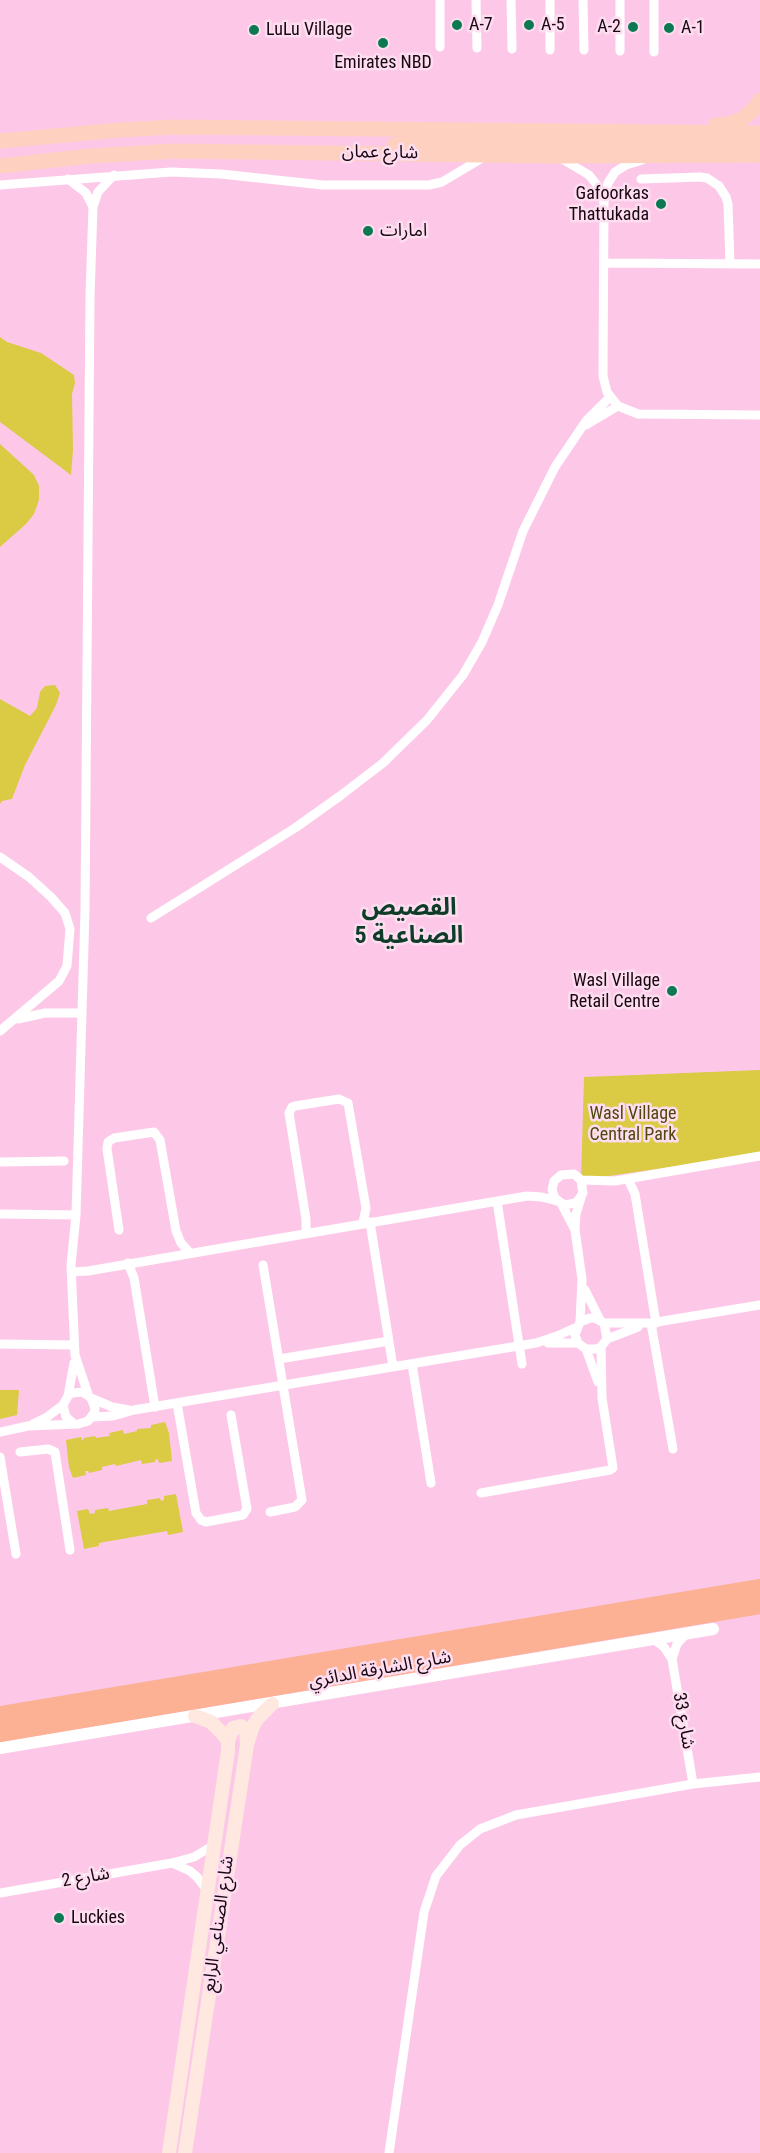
<!DOCTYPE html>
<html>
<head>
<meta charset="utf-8">
<style>
	body { margin:0 }
	canvas { display:block; background:#fdc8e8 }
</style>
</head>
<body>
<canvas width="760" height="2153"></canvas>
<script>
const ctx = document.querySelector('canvas').getContext('2d');
ctx.lineJoin = 'round';
function fillPath(path, color) {
  ctx.fillStyle = color;
  ctx.fill(path, 'evenodd');
}
function toPath(rows) {
  const path = new Path2D();
  for (const r of rows) {
    path.moveTo(r[0], r[1]);
    for (let i = 2; i < r.length; i += 2) path.lineTo(r[i], r[i + 1]);
  }
  return path;
}
function strokePath(path, color, width, dash) {
  ctx.strokeStyle = color;
  ctx.lineWidth = width;
  ctx.lineCap = dash ? 'butt' : 'round';
  ctx.setLineDash(dash || []);
  ctx.stroke(path);
}
function drawText(font, color, halo, rows, align = 'center') {
  ctx.font = font + ' "Roboto Condensed","Noto Sans Arabic",sans-serif';
  ctx.lineWidth = 5;
  ctx.setLineDash([]);
  ctx.textBaseline = 'middle';
  ctx.strokeStyle = halo;
  ctx.fillStyle = color;
  for (const [text, x, y, turn = 0] of rows) {
    ctx.save();
    ctx.translate(x, y);
    ctx.rotate((+turn || 0) * Math.PI / 180);
    ctx.textAlign = isNaN(turn) ? turn : align;
    if (halo) ctx.strokeText(text, 0, 0);
    ctx.fillText(text, 0, 0);
    ctx.restore();
  }
}
fillPath(toPath([
	[0,337,7,342,41,353,74,375,75,383,72,394,73,450,71,475,0,422],
	[0,444,34,475,39,486,39,500,34,514,26,524,0,547],
	[55,685,60,693,56,705,25,765,12,799,2,801,0,804,0,699,30,716,37,708,40,692,45,686],
	[760,1070,760,1154,581,1180,584,1077],
	[0,1390,19,1390,17,1415,0,1419],
	[165,1422,169,1433,172,1461,159,1463,158,1459,155,1460,155,1462,142,1464,141,1460,116,1466,115,1464,102,1467,102,1470,89,1473,88,1471,85,1471,86,1475,73,1478,69,1467,66,1440,81,1437,82,1441,84,1438,95,1436,96,1438,110,1436,109,1433,123,1430,124,1434,137,1431,137,1429,151,1428,151,1425],
	[176,1494,183,1532,168,1535,167,1531,99,1543,99,1546,84,1549,77,1511,88,1509,90,1514,95,1513,95,1510,108,1508,109,1511,147,1504,147,1500,160,1498,161,1501,164,1500,164,1496]
]), '#daca44');
strokePath(toPath([
	[440,0,440,47],
	[476,0,477,48],
	[511,0,512,49],
	[583,0,584,50],
	[620,0,620,51],
	[654,0,654,52],
	[550,50,550,0],
	[562,159,589,175,597,185,603,200],
	[642,160,626,165,615,172,608,183,604,202,603,376,607,392,618,406,638,414,760,415],
	[68,179,86,193,93,207],
	[641,179,700,177,707,178,719,186,726,197,728,204,730,264],
	[0,185,171,172,221,174,323,185,429,185,442,182,484,157],
	[604,263,760,264],
	[586,425,618,406],
	[0,857,29,877,51,897,65,913,70,929,67,966,59,981,0,1031],
	[151,918,295,828,340,796,383,763,427,720,463,675,482,642,498,605,523,531,555,467,586,421,610,397],
	[18,1019,45,1013,82,1013],
	[0,1162,64,1161],
	[628,1179,635,1194,656,1323],
	[581,1180,615,1181,760,1156],
	[497,1201,522,1364],
	[561,1203,566,1205,577,1202,583,1193,581,1180,574,1174,561,1175,554,1181,552,1190,555,1198,561,1203,575,1230],
	[0,1214,76,1215],
	[370,1222,393,1367],
	[119,1230,107,1149,108,1142,114,1138,154,1132,160,1140,176,1231,181,1243,189,1252],
	[306,1233,306,1219,289,1113,292,1107,295,1106,339,1099,348,1103,366,1208,363,1223],
	[128,1263,134,1278,155,1407],
	[263,1265,302,1500,295,1507,270,1512],
	[71,1272,88,1271,527,1196,542,1197,557,1201],
	[585,1290,600,1320],
	[580,1322,582,1279,575,1230,576,1214,581,1198],
	[604,1323,651,1323,760,1305],
	[651,1323,673,1449],
	[607,1339,638,1327],
	[548,1343,578,1343],
	[0,1344,74,1345],
	[586,1349,596,1349,601,1347,607,1339,604,1323,595,1318,590,1318,580,1322,575,1335,578,1343,586,1349,598,1382],
	[279,1359,389,1341],
	[412,1364,431,1483],
	[88,1394,75,1355,71,1265,76,1215,85,911,90,296,93,207,98,192,114,175],
	[68,1396,74,1363],
	[91,1398,112,1407,129,1410],
	[177,1403,196,1513,201,1520,206,1522,243,1515,247,1509,231,1415],
	[92,1417,113,1416,134,1410,536,1343,557,1336,577,1327],
	[33,1424,47,1417,63,1405],
	[0,1432,28,1426,78,1424,88,1421,94,1413,95,1408,91,1398,83,1392,72,1393,68,1396,63,1405,66,1417,73,1423],
	[20,1452,48,1449,55,1452,70,1550],
	[0,1457,16,1554],
	[481,1493,610,1470,613,1468,602,1398,601,1347],
	[652,1638,664,1647,672,1659,693,1784],
	[672,1659,677,1644,687,1633],
	[172,1863,190,1871,197,1877,207,1890],
	[0,1893,172,1863,194,1857,214,1845],
	[389,2153,424,1912,436,1876,460,1845,480,1829,516,1815,693,1784,760,1777]
]), '#fff', 9);
strokePath(toPath([
	[0,1748,713,1629]
]), '#fff', 12);
strokePath(toPath([
	[228,1741,233,1728,241,1726,246,1732,247,1743],
	[169,2153,228,1751,228,1741,223,1734,211,1722,195,1716],
	[185,2153,247,1745,253,1726,258,1718,272,1704]
]), '#fee8df', 14);
strokePath(toPath([
	[716,125,729,124,742,119,754,109,760,100],
	[0,141,119,130,175,127,760,133],
	[394,145,431,142,760,144],
	[0,166,90,156,175,151,557,156,760,155]
]), '#fdd0bf', 15);
strokePath(toPath([
	[0,1715,760,1588],
	[0,1733,760,1605]
]), '#fcb194', 18);
for (const [x, y, r, color] of [
	[457,25,6,"#0d7953"],
	[529,25,6,"#0d7953"],
	[633,27,6,"#0d7953"],
	[669,28,6,"#0d7953"],
	[254,30,6,"#0d7953"],
	[383,43,6,"#0d7953"],
	[661,204,6,"#0d7953"],
	[368,231,6,"#0d7953"],
	[672,991,6,"#0d7953"],
	[59,1918,6,"#0d7953"]
]) {
  const dot = new Path2D();
  dot.arc(x, y, r, 0, 2 * Math.PI);
  ctx.fillStyle = color;
  ctx.fill(dot);
  strokePath(dot, '#fdddef', 2);
}
drawText('18px', '#180712', '#fdddef', [
	["A-7",469,25],
	["A-5",541,25],
	["A-2",621,27,"right"],
	["A-1",681,28],
	["LuLu Village",266,30],
	["Emirates NBD",383,63,"center"],
	["Gafoorkas",649,194,"right"],
	["Thattukada",649,215,"right"],
	["امارات",380,231],
	["Wasl Village",660,981,"right"],
	["Retail Centre",660,1002,"right"],
	["Luckies",71,1918]
], 'left');
drawText('18px', '#180712', '#fdddef', [
	["شارع عمان",380,153,1],
	["شارع الشارقة الدائري",380,1670,-10],
	["شارع 33",683,1721,80],
	["شارع 2",86,1878,-10],
	["شارع الصناعي الرابع",219,1924,-82]
]);
drawText('18px', '#4f480e', '#fdddef', [
	["Wasl Village",633,1114],
	["Central Park",633,1135]
]);
drawText('bold 24px', '#0e3c29', '#fdddef', [
	["القصيص",409,909],
	["الصناعية 5",409,937]
]);
</script>
</body>
</html>
